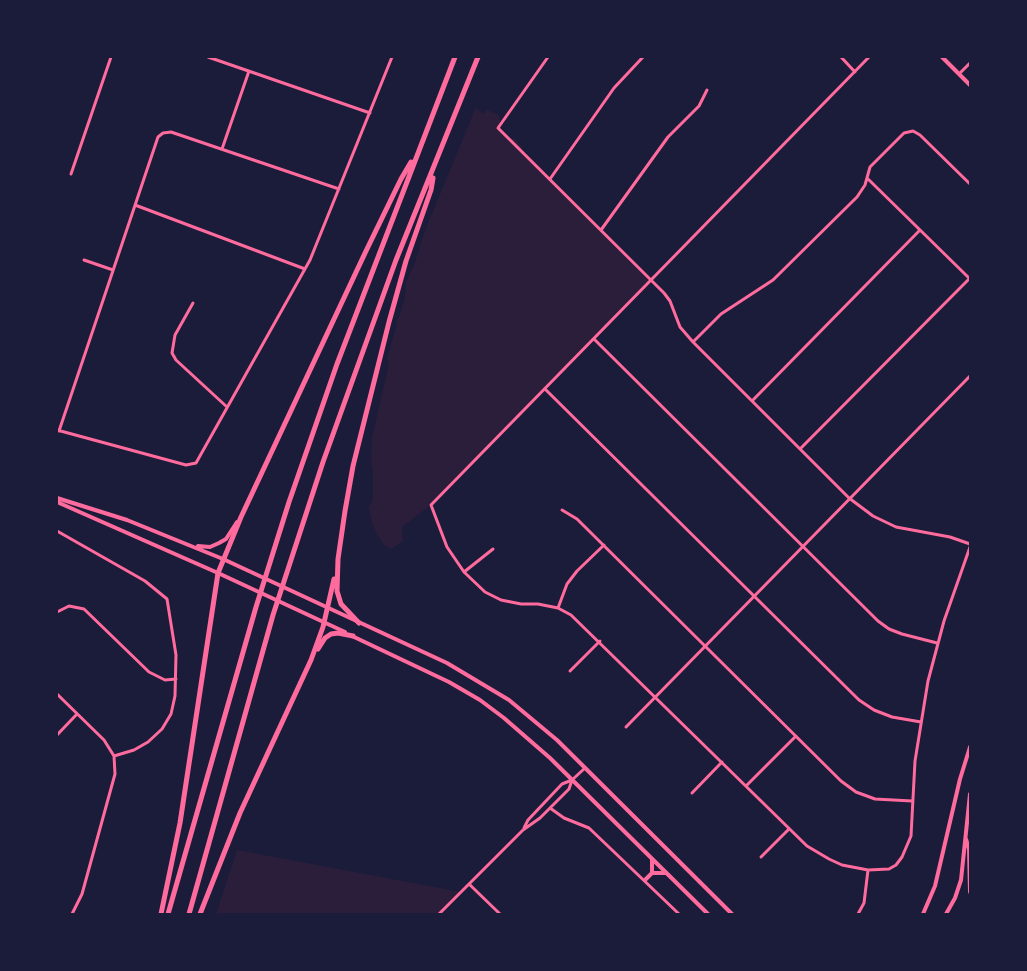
<!DOCTYPE html>
<html>
<head>
<meta charset="utf-8">
<style>
	body { margin:0 }
	#map { position:relative; width:1027px; height:971px; overflow:hidden; background:#1b1b3a; font-family:"Roboto Condensed",sans-serif }
	canvas { display:block }
	.frame { position:absolute; inset:0; border:58px solid #1b1b3a; pointer-events:none }
</style>
</head>
<body>
<div id="map">
<canvas width="1027" height="971"></canvas>
<div class="frame"></div>
</div>
<script>
const ctx = document.querySelector('canvas').getContext('2d');
ctx.lineJoin = 'round';
function fillPath(path, color) {
  ctx.fillStyle = color;
  ctx.fill(path, 'evenodd');
}
function toPath(rows) {
  const path = new Path2D();
  for (const r of rows) {
    path.moveTo(r[0], r[1]);
    for (let i = 2; i < r.length; i += 2) path.lineTo(r[i], r[i + 1]);
  }
  return path;
}
function strokePath(path, color, width, dash) {
  ctx.strokeStyle = color;
  ctx.lineWidth = width;
  ctx.lineCap = dash ? 'butt' : 'round';
  ctx.setLineDash(dash || []);
  ctx.stroke(path);
}
fillPath(toPath([
	[476,107,483,114,487,110,499,115,502,132,509,139,516,139,531,161,651,280,431,505,402,527,403,541,391,549,384,545,377,534,372,523,369,508,373,499,373,468,371,464,372,438,389,363,387,358,397,324,396,322,399,317,405,297,406,282,414,265,424,233],
	[237,850,461,892,439,914,216,914]
]), '#2a1e3b');
strokePath(toPath([
	[208,57,370,113],
	[548,57,498,128,664,293,670,301,680,327,693,342,849,498,873,516,896,527,950,537,970,544],
	[841,57,855,72],
	[869,57,431,505,447,547,464,572,485,592,501,600,521,604,538,604,558,608,571,615,807,846,829,859,842,865,868,870,889,869,896,865,902,857,911,836,915,761,928,681,944,621,970,547],
	[959,74,970,63],
	[222,149,249,71],
	[71,174,111,57],
	[867,178,969,278],
	[550,179,614,88,643,57],
	[135,205,305,269],
	[601,230,668,137,699,106,707,90],
	[84,260,113,270],
	[193,303,175,335,172,353,176,360,227,407],
	[594,339,878,621,889,629,902,634,937,643],
	[693,342,721,314,773,280,857,197,865,185,870,167,904,133,913,131,920,135,970,184],
	[545,389,859,700,874,710,892,717,921,722],
	[752,401,920,230],
	[57,430,186,465,196,463,310,260,392,57],
	[59,431,158,137,163,133,171,132,339,189],
	[800,449,969,279],
	[562,510,577,519,841,781,856,792,875,799,912,801],
	[57,531,145,581,167,599,176,655,175,696,171,714,162,729,148,742,134,750,114,756],
	[464,572,493,549],
	[558,608,567,584,577,571,604,545],
	[57,612,69,606,84,609,149,672,165,680,176,679],
	[570,671,600,641],
	[57,694,104,740,114,756,115,774,82,894,72,914],
	[626,727,970,376],
	[57,735,77,714],
	[746,786,796,736],
	[692,793,722,762],
	[550,808,564,818,589,828,679,914],
	[524,828,528,820,562,784,572,780],
	[761,857,789,829],
	[469,884,500,914],
	[439,914,523,830,540,818,569,789,572,780,585,768],
	[858,914,864,903,868,870]
]), '#ff6b9d', 3);
strokePath(toPath([
	[942,57,970,85],
	[57,498,127,520,223,559],
	[57,502,218,573],
	[198,546,210,547,219,543,226,539,237,522]
]), '#ff6b9d', 4);
strokePath(toPath([
	[223,559,447,663,509,700,557,740,732,914],
	[218,573,345,632],
	[352,636,449,682,480,700,504,718,550,758,708,914],
	[966,839,969,849,970,892],
	[652,873,666,873],
	[645,880,652,873,652,860],
	[923,914,935,886,960,779,970,747],
	[946,914,955,898,961,880,970,794]
]), '#ff6b9d', 4);
strokePath(toPath([
	[359,623,341,604,337,591,338,559,345,511,353,466,389,322,406,261,431,190,433,178],
	[318,649,325,638,331,634,338,633,353,636],
	[161,914,180,823,218,573,241,517,366,251,401,179,411,162],
	[168,914,256,607,289,502,337,364,455,57],
	[189,914,273,615,323,462,396,260,478,57],
	[200,914,240,813,311,660,323,627,334,579]
]), '#ff6b9d', 5);
</script>
</body>
</html>
